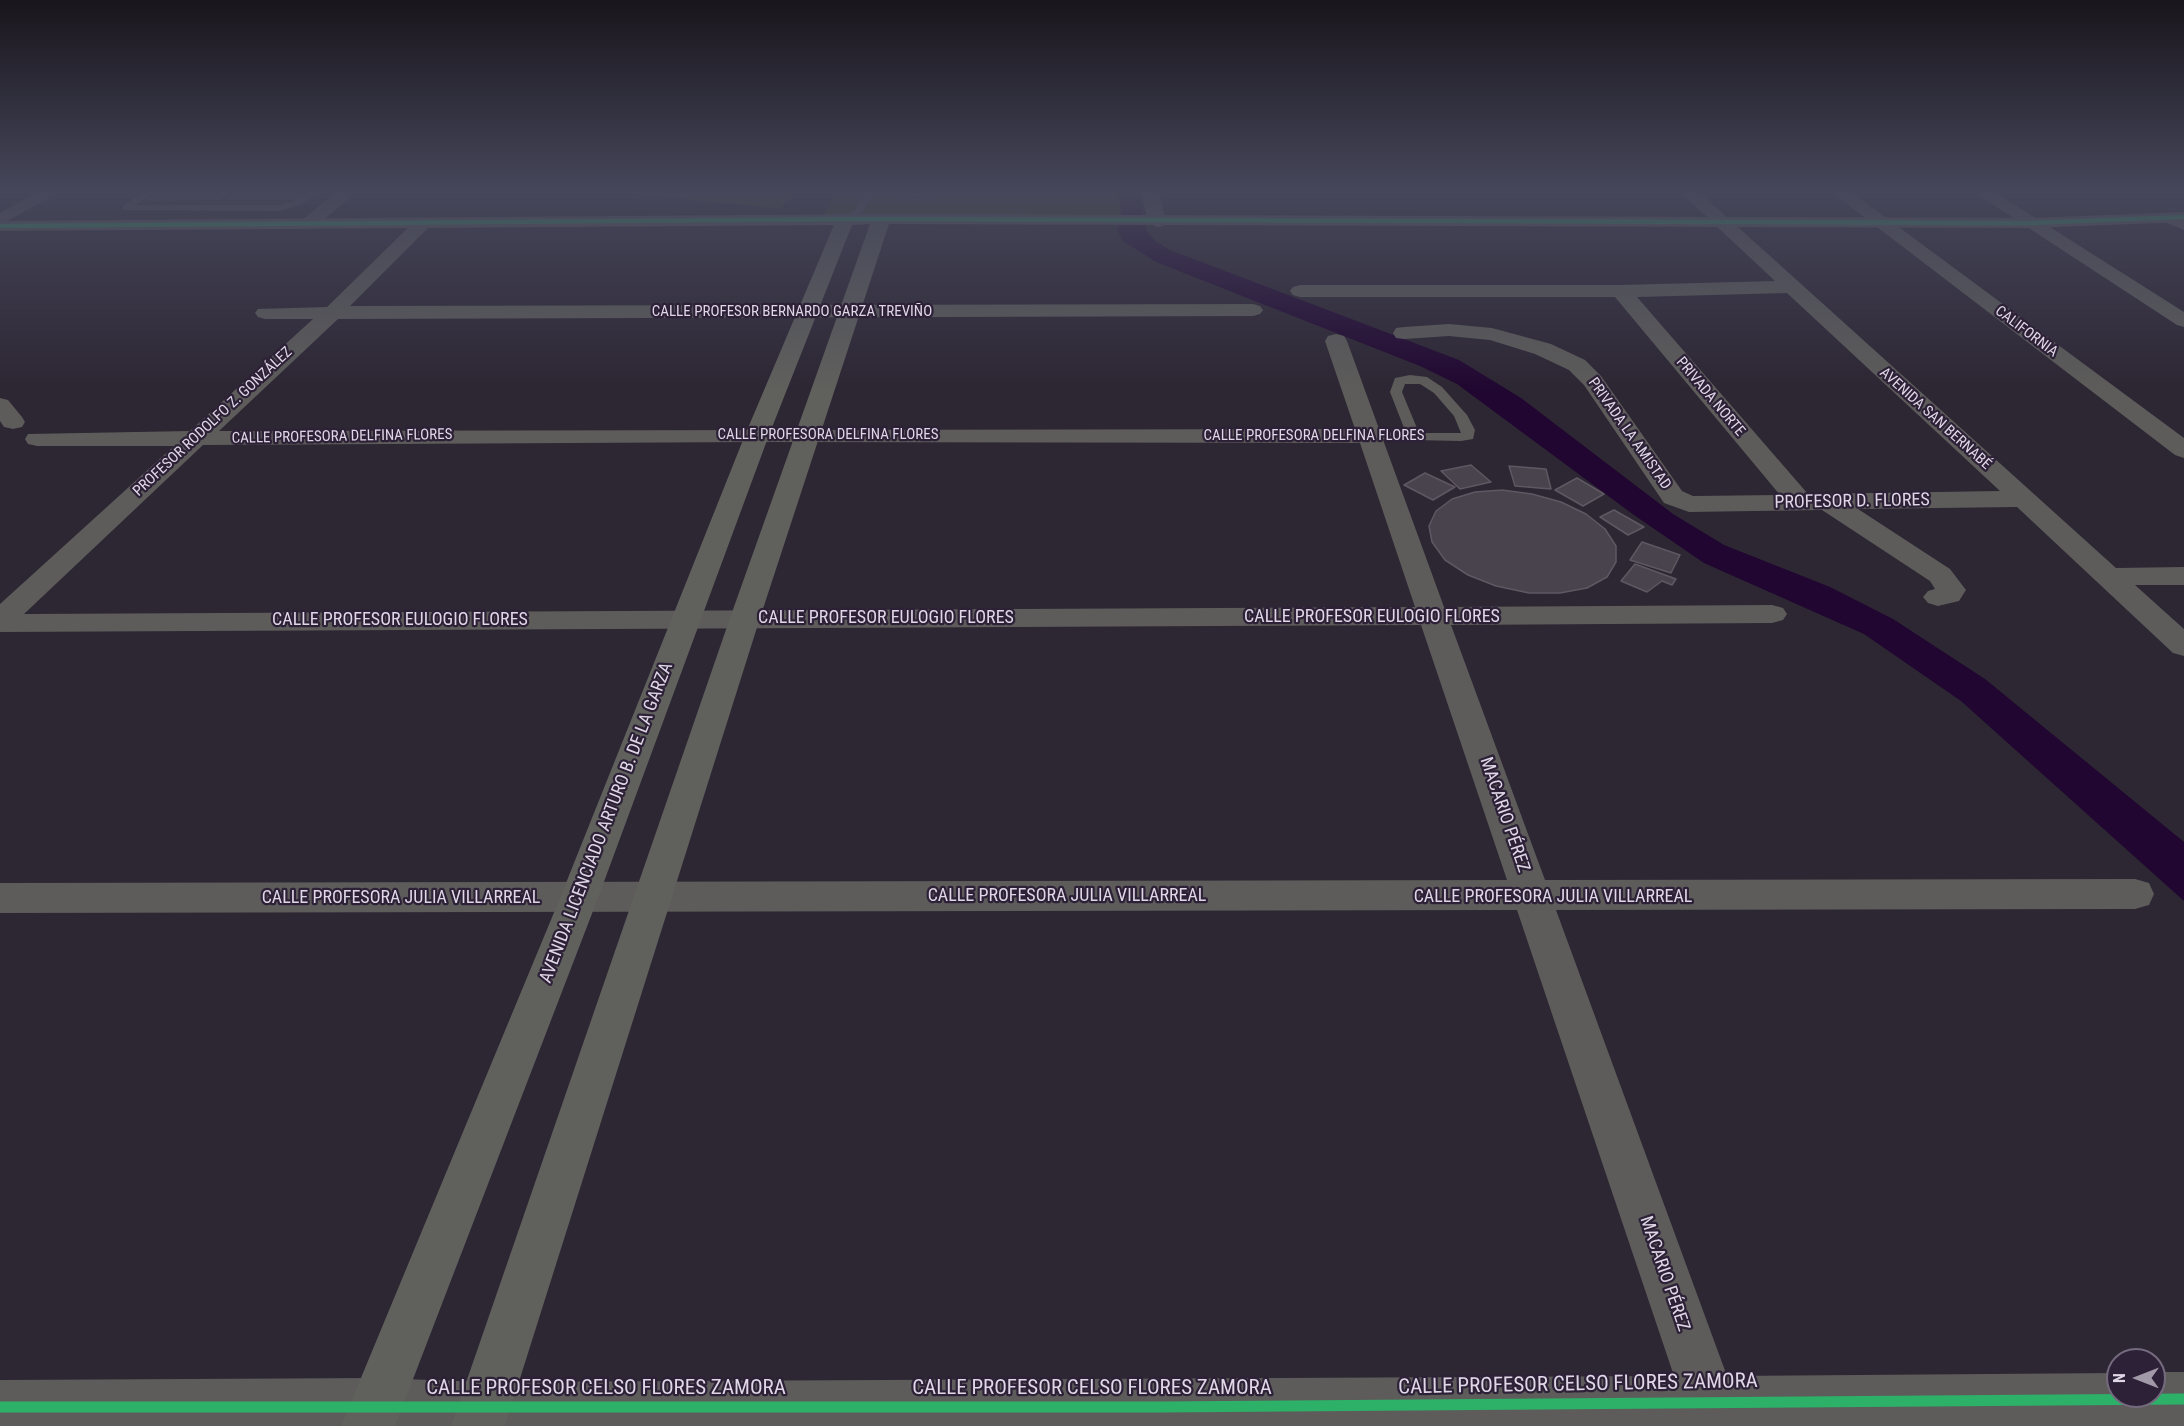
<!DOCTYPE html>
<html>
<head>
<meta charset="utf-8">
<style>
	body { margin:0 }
	#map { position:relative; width:2184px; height:1426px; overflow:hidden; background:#2d2633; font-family:"Roboto Condensed",sans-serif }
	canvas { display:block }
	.north { position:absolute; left:2106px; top:1348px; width:60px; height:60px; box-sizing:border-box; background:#2d2138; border:2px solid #746a7e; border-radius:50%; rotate:270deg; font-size:16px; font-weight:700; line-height:24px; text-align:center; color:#dfd7e6 }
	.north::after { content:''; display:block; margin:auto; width:21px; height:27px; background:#a199a7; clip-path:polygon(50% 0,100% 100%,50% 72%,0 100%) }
</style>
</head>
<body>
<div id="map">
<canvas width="2184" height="1426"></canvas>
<div class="north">N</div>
</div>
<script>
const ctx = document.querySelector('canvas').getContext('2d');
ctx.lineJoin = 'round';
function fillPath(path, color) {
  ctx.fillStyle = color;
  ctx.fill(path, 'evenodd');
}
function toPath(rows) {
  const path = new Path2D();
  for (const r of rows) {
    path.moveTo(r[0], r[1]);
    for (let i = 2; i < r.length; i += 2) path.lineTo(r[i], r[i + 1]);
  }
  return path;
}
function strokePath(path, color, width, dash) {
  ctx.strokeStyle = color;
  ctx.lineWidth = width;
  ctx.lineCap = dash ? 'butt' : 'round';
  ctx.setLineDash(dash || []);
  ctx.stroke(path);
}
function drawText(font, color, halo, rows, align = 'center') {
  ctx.font = font + ' "Roboto Condensed",sans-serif';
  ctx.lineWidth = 4.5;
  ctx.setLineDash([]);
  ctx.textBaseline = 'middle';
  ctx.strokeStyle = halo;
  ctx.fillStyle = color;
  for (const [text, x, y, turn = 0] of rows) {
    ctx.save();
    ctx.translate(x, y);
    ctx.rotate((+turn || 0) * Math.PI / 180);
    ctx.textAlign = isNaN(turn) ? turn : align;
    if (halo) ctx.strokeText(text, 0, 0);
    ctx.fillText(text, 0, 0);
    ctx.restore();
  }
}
fillPath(toPath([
	[608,191,796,191,780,209],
	[836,191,1116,191,1125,217,822,219]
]), '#474617');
fillPath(toPath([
	[1119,191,1138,191,1147,231,1155,241,1170,250,1459,360,1521,398,1673,514,1724,545,1830,587,1893,619,1985,679,2184,842,2184,901,1961,701,1864,634,1704,563,1634,515,1457,384,1420,366,1156,262,1123,241,1117,230,1121,210]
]), '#200630');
const building = toPath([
	[903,191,911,194,932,195,931,199,905,200,889,192,903,191],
	[159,192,217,191,230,192,220,199,146,200,159,192],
	[237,192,254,191,308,192,299,199,228,199,237,192],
	[1471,465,1491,482,1460,489,1441,471,1471,465],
	[1509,466,1546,469,1551,489,1515,486,1509,466],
	[1425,473,1455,487,1433,500,1404,485,1425,473],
	[1577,478,1604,494,1583,506,1555,490,1577,478],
	[1502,490,1532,494,1561,502,1586,514,1605,529,1616,546,1616,562,1607,577,1587,588,1560,593,1529,593,1496,586,1468,575,1445,560,1432,542,1429,526,1436,511,1452,499,1475,492,1502,490],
	[1614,510,1644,527,1628,535,1600,517,1614,510],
	[1642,542,1680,555,1671,573,1630,560,1642,542],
	[1635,564,1676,579,1672,585,1662,581,1647,592,1621,581,1635,564]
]);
fillPath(building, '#49434e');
strokePath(building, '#5e5863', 1.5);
fillPath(toPath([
	[144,191,155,191,136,205,279,205,294,201,309,191,321,191,300,205,280,211,123,210,123,206,144,191],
	[862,191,872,191,865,210,848,222,842,222,842,218,856,209,862,191],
	[1410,375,1427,377,1442,387,1467,415,1475,430,1473,439,1461,441,1365,439,1365,433,1370,432,1406,433,1390,392,1395,378,1410,375],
	[1405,384,1420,384,1434,393,1454,416,1461,433,1419,433,1402,392,1405,384]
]), '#5d5c5a');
fillPath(toPath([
	[39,191,61,191,0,225,0,213,39,191],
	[338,191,358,191,315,227,303,227,300,223,303,219,338,191],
	[1141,191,1159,191,1166,222,1163,226,1157,227,1148,222,1141,191],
	[1679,191,1698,191,2116,568,2184,567,2184,585,2135,585,2184,629,2184,656,2173,653,2017,507,1858,509,1950,569,1966,590,1959,601,1938,606,1928,603,1923,597,1928,591,1935,589,1930,581,1822,510,1689,512,1664,503,1584,385,1569,370,1535,354,1490,340,1449,336,1404,339,1396,338,1393,333,1396,328,1404,327,1449,324,1492,328,1551,344,1585,360,1601,376,1682,491,1693,496,1780,495,1615,297,1300,297,1293,295,1290,291,1293,287,1300,285,1621,285,1775,281,1679,191],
	[1787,293,2000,491,1808,494,1637,297,1787,293],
	[1830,191,1850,191,2184,438,2184,458,2175,455,1830,191],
	[1972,191,1993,191,2184,312,2184,327,2177,325,1972,191],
	[2171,213,2184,218,2184,230,2165,222,2162,218,2165,214,2171,213],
	[424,217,433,222,430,226,350,306,1253,304,1260,306,1263,310,1260,314,1253,316,338,319,219,431,1355,429,1325,341,1328,336,1336,334,1344,336,1347,341,1444,607,1772,605,1783,608,1787,614,1783,620,1772,623,1451,625,1545,880,2135,879,2149,883,2154,894,2149,905,2135,909,1556,910,1727,1376,2118,1373,2118,1396,2154,1396,2154,1372,2184,1372,2184,1426,0,1426,0,1380,376,1378,484,1382,1674,1376,1517,910,0,913,0,883,1507,880,1421,625,0,632,0,604,174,446,37,446,28,444,25,439,28,434,190,431,313,319,265,319,258,317,255,313,258,309,327,307,418,218,424,217],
	[757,442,1360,443,1415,607,24,614,203,445,757,442],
	[0,398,8,400,22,417,25,422,22,427,13,429,4,427,0,421,0,398]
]), '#5d5c5a');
fillPath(toPath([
	[2184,212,2184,222,2030,228,889,224,760,618,505,1426,451,1426,730,618,870,224,852,225,769,435,598,898,395,1426,341,1426,560,898,745,435,834,225,0,231,0,221,864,214,2030,218,2184,212]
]), '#60605d');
strokePath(toPath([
	[0,226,864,219,2030,223,2184,217]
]), '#2db169', 4.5);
strokePath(toPath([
	[0,1407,1160,1407,2184,1399]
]), '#2db169', 11);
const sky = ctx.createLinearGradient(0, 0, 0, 391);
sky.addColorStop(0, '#19151c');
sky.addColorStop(0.49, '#46475b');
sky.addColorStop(1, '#46475b00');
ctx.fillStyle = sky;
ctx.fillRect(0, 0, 2184, 391);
drawText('15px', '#dfd7e6', '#2d2138', [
	["CALLE PROFESOR BERNARDO GARZA TREVIÑO",792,312],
	["CALIFORNIA",2026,332,37],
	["PRIVADA NORTE",1710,397,50],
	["AVENIDA SAN BERNABÉ",1935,419,42],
	["PROFESOR RODOLFO Z. GONZÁLEZ",213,422,-43],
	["PRIVADA LA AMISTAD",1629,434,55],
	["CALLE PROFESORA DELFINA FLORES",828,435],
	["CALLE PROFESORA DELFINA FLORES",1314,436],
	["CALLE PROFESORA DELFINA FLORES",342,437,-1]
]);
drawText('18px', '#dfd7e6', '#2d2138', [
	["PROFESOR D. FLORES",1852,502,-1],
	["CALLE PROFESOR EULOGIO FLORES",1372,617],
	["CALLE PROFESOR EULOGIO FLORES",886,618],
	["CALLE PROFESOR EULOGIO FLORES",400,620],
	["MACARIO PÉREZ",1504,815,71],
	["AVENIDA LICENCIADO ARTURO B. DE LA GARZA",607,823,-69],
	["CALLE PROFESORA JULIA VILLARREAL",1067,896],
	["CALLE PROFESORA JULIA VILLARREAL",1553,897],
	["CALLE PROFESORA JULIA VILLARREAL",401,898],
	["MACARIO PÉREZ",1664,1274,71]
]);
drawText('21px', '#dfd7e6', '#2d2138', [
	["CALLE PROFESOR CELSO FLORES ZAMORA",1578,1385,-1],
	["CALLE PROFESOR CELSO FLORES ZAMORA",606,1389],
	["CALLE PROFESOR CELSO FLORES ZAMORA",1092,1389]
]);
</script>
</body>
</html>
